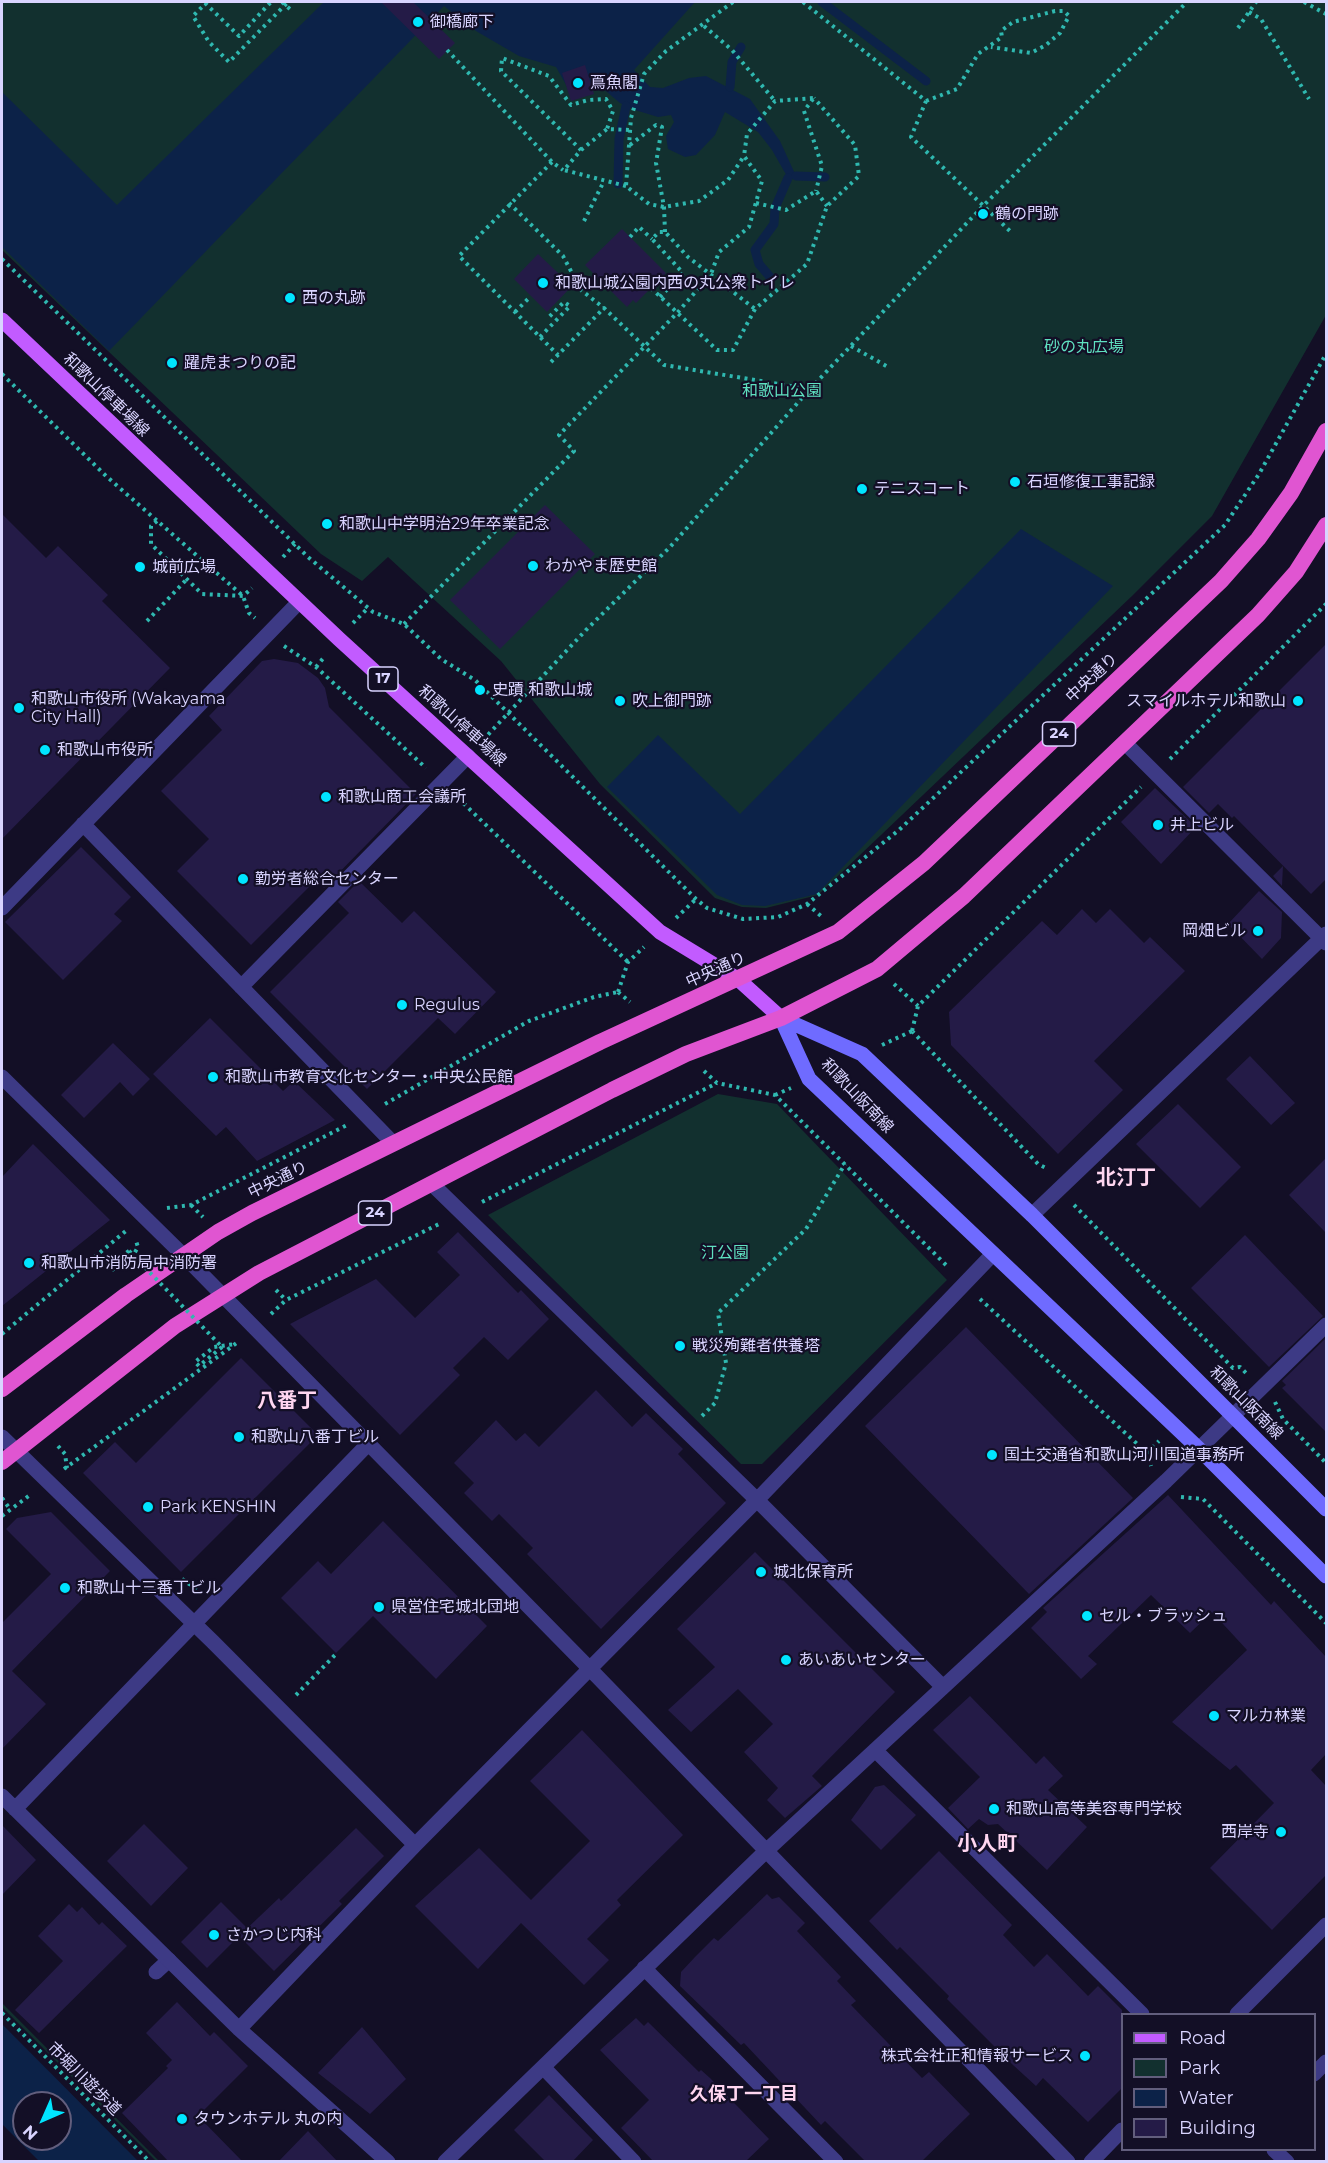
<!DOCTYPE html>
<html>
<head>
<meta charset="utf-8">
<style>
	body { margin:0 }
	#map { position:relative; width:1328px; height:2163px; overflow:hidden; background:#130f26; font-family:Montserrat,sans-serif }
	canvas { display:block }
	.frame { position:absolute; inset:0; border:3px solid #d9d4ff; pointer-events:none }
	.legend { position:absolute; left:1121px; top:2013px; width:195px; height:138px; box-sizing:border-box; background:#130f26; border:2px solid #625e7d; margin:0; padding:8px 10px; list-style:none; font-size:18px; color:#d9d4ff }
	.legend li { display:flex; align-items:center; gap:12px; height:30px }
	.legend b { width:30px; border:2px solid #625e7d }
	.north { position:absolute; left:12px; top:2091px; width:60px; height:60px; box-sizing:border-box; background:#130f26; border:2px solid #625e7d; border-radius:50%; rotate:225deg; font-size:16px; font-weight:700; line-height:24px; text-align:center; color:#d9d4ff }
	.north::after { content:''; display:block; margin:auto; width:21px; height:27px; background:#00e5ff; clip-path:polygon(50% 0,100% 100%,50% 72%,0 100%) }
</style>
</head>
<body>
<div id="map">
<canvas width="1328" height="2163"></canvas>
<div class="frame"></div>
<ul class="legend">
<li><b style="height:8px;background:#c25bff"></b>Road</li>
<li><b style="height:16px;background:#12302f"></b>Park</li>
<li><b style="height:16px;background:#0c2248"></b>Water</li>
<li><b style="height:16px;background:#241b47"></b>Building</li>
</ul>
<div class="north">N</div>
</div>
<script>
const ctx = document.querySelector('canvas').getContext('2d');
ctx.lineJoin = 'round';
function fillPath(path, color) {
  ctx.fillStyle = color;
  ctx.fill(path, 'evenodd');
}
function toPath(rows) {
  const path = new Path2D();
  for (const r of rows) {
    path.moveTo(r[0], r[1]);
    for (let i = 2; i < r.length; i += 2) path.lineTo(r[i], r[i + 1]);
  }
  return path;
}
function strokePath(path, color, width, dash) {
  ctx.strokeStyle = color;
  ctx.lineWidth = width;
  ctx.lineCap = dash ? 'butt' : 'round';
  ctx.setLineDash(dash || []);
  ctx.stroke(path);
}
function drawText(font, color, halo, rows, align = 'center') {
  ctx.font = font + ' Montserrat,"Noto Sans JP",sans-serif';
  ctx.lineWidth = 4.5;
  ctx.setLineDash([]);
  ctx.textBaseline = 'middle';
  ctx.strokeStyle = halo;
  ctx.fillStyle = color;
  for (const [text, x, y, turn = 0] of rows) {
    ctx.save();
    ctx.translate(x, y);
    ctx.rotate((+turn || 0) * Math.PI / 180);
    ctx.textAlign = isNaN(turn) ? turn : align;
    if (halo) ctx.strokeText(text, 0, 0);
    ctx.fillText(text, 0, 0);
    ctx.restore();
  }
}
fillPath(toPath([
	[2,2,1326,2,1326,315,1212,516,1132,596,818,895,766,908,742,907,715,898,600,784,501,661,388,557,362,581,321,554,2,250],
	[718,1094,777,1104,947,1280,762,1464,741,1464,488,1215],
	[2,2003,159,2161,156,2161,2,2007]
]), '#12302f');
fillPath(toPath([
	[324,2,695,2,634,70,650,87,663,88,689,78,706,76,750,99,780,141,796,176,788,178,772,150,758,132,725,112,715,135,696,155,685,157,668,149,666,136,674,122,671,115,658,117,635,110,620,103,601,87,573,97,556,67,519,56,476,31,444,6,109,351,2,247,2,92,117,205],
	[1021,529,1113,586,817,894,765,906,742,905,717,895,607,787,658,735,740,814],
	[2,2024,138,2161,39,2161,2,2124],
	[24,2103,60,2103,60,2139,24,2139]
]), '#0c2248');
strokePath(toPath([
	[822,2,926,81],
	[730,87,732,62,741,47],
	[796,176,825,177],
	[618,184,619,139,626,106],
	[771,278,759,264,755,250,774,224,775,208,788,178]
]), '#0c2248', 9);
fillPath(toPath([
	[381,2,413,2,455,43,439,59],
	[585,65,594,94,571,101,562,73],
	[622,229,666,273,636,303,633,300,627,307,585,265],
	[538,254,572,286,547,312,514,279],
	[545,505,595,554,500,649,450,600],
	[2,514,46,558,58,546,108,595,102,601,170,668,2,839],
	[1326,644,1326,879,1311,894,1234,816,1232,818,1218,804,1209,813,1183,787],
	[274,659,298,663,318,678,325,688,329,707,416,794,324,888,316,880,251,945,177,871,209,839,161,791,222,730,209,716,262,661],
	[1155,788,1196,827,1161,864,1121,822],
	[81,847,131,897,114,914,122,921,63,980,5,922],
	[1283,866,1282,886,1273,876],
	[359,881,402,923,414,911,496,992,455,1034,438,1018,367,1089,270,992,349,913,338,902],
	[1259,891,1282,912,1281,938,1262,959,1228,924],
	[1082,909,1096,923,1110,909,1144,943,1150,937,1185,971,1094,1061,1123,1090,1058,1154,951,1045,949,1012,1042,921,1057,935],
	[210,1018,283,1091,294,1081,335,1120,257,1161,226,1127,216,1136,153,1074],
	[113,1043,150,1079,133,1096,120,1082,84,1118,61,1095],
	[1250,1056,1295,1103,1271,1125,1226,1079],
	[1178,1104,1241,1167,1200,1208,1136,1144],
	[33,1144,110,1220,2,1306,2,1177],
	[1326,1158,1326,1233,1289,1195],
	[458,1232,518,1293,521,1290,549,1319,508,1360,484,1337,453,1368,460,1375,400,1435,290,1324,376,1279,415,1318,460,1275,437,1252],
	[1245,1235,1323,1316,1269,1367,1191,1288],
	[966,1327,1133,1498,1029,1594,865,1426],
	[1326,1338,1326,1432,1282,1388,1286,1385,1282,1381],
	[241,1358,318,1435,181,1572,83,1473,115,1442,136,1463],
	[596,1390,632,1427,646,1413,683,1449,678,1454,726,1503,601,1629,527,1554,533,1548,499,1514,492,1521,464,1493,474,1483,454,1463,496,1420,516,1441,525,1433,539,1447],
	[1168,1495,1271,1605,1274,1601,1326,1657,1326,1754,1311,1770,1326,1786,1326,1875,1272,1930,1210,1868,1274,1803,1236,1765,1230,1770,1172,1722,1247,1650,1212,1612,1190,1633,1151,1595,1088,1656,1097,1664,1081,1679,1031,1628,1047,1612,1043,1608],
	[51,1512,110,1571,12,1671,46,1704,2,1749,2,1623,51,1574,6,1529,17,1518],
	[383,1521,487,1626,436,1679,373,1616,336,1653,281,1598,318,1561,331,1574],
	[755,1552,895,1692,812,1776,822,1786,785,1818,767,1800,778,1788,744,1752,773,1724,738,1689,691,1732,668,1710,715,1667,677,1629],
	[970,1696,1036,1764,1044,1756,1063,1776,1048,1790,1087,1827,1047,1870,998,1824,988,1825,979,1819,968,1829,948,1808,980,1777,933,1730],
	[582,1730,683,1835,617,1900,621,1905,587,1939,609,1960,584,1985,521,1923,478,1969,415,1906,479,1848,531,1900,590,1841,530,1781],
	[884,1785,916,1815,881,1850,851,1820,875,1787],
	[144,1824,188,1868,151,1906,107,1861],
	[2,1825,36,1860,2,1895],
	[356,1828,384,1856,339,1901,342,1904,274,1971,239,1936,279,1898,281,1901],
	[939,1851,1012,1925,1003,1935,1034,1967,1047,1954,1088,1996,1098,1986,1122,2010,1122,2088,1088,2122,1043,2078,1036,2086,1013,2065,947,1999,949,1996,900,1947,897,1950,869,1921],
	[767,1894,772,1899,779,1897,805,1923,797,1931,841,1977,837,1981,856,2001,851,2005,922,2078,929,2072,970,2114,921,2162,866,2162,825,2121,821,2125,744,2043,741,2045,680,1986,681,1972,695,1957,714,1938,718,1941],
	[221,1902,247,1928,207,1968,181,1942],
	[69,1904,77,1912,82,1907,99,1925,102,1922,127,1946,39,2033,15,2010,63,1961,38,1936],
	[177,2002,210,2036,214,2032,248,2066,198,2116,243,2162,169,2162,122,2113,168,2068,166,2066,172,2060,146,2033],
	[636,2018,644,2026,648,2022,699,2072,701,2070,710,2078,769,2139,745,2162,654,2162,621,2128,649,2100,600,2050],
	[362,2027,406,2079,370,2114,318,2073],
	[549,2095,593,2140,572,2162,546,2162,514,2130],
	[308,2131,338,2162,278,2162]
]), '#241b47');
strokePath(toPath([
	[207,2,193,16,209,42,229,62,288,2],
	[282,2,291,10],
	[733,2,666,51,644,74,631,118,626,186,649,204,664,207,699,201,728,180,744,156],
	[803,2,926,101,911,137,1011,232],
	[1304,2,1326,14],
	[205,3,239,36,271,2],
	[1249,12,1261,19,1309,99],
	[704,26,732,50,775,101],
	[1238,28,1256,2],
	[447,50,552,162,563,170],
	[813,99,804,111,822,166,816,191],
	[926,101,957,89,978,54,1002,37,1001,31,1013,22,1055,11,1064,11,1069,16,1060,33,1046,45,1031,53,991,47],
	[630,145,656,125,662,127,656,163,664,207,665,232],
	[581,150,607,129],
	[552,162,459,256,558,355],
	[626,186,564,170,581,150,501,71,502,58,549,76,571,105,588,100,606,99,613,111,607,129,630,130],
	[509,203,563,256,581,290,604,308],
	[756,203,786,210,816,191,827,206],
	[584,221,604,181],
	[630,237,639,227,652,239],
	[2,259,308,557,373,612,404,624,441,659,475,680,696,899,707,908,743,919,778,917,807,904,899,830,1225,525,1259,474,1326,354],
	[651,288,717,350,733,350,755,309,807,264,827,206,859,176,855,145,814,98],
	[660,297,683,273,652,239,659,232,665,232,688,257,755,309],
	[515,312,530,297],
	[540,337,570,306,564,302,549,317,547,315],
	[851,346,888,367],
	[551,362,604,308,664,365,809,389],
	[2,374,106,476,243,596,249,613,255,618],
	[157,521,151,526,151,544,202,594,243,596,252,588],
	[283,557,295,544],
	[147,621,187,579],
	[353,623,368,608],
	[404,624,574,451,559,435,678,312,711,274,719,252,749,227,762,181,744,156,747,134,775,101,814,98],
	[284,646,316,667,426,768],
	[316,667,325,656],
	[483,740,586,630,670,547,810,389,983,206,1187,2],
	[1170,759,1326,604],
	[458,798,628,962],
	[807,904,821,916],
	[676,918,696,899],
	[894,984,918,1006],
	[618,992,630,1002],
	[618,992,628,962,644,947],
	[912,1031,1038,1164,1048,1169],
	[912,1031,918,1006,1141,787],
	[882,1045,912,1031],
	[704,1071,717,1083,775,1095,949,1268],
	[775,1095,791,1088],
	[385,1104,529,1021,594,997,618,992],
	[482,1202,717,1083],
	[191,1205,203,1217],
	[1074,1205,1233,1368,1240,1367,1247,1374],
	[167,1208,191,1205,347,1125],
	[129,1251,105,1266,110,1271,131,1259,138,1247,136,1241],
	[276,1290,286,1300],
	[980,1299,1147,1453,1151,1466],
	[271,1314,286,1300,441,1223],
	[2,1334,127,1230],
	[222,1347,199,1366,195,1362,214,1347,235,1344],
	[1275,1402,1283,1419,1326,1463],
	[702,1416,715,1403,726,1363,718,1313,806,1229,845,1164],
	[58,1446,65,1454,67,1468],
	[1147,1453,1159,1441],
	[64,1469,238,1342],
	[1181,1497,1203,1499,1326,1623],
	[2,1498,10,1509],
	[2,1516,30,1495],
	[182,1579,198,1590],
	[296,1695,335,1655],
	[2,2013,150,2162]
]), '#2fb8b0', 4, [3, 4.5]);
strokePath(toPath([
	[156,1972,169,1960]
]), '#3d3a85', 15);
strokePath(toPath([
	[1125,743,1326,943],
	[83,824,393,1143],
	[2,908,299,602],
	[241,987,468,756],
	[2,1077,183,1255,590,1669,1068,2162],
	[432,1184,757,1500,942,1686],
	[1032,1215,1326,934],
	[2,1437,213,1642,415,1845],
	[875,1750,1142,2014],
	[2,1796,239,2029,388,2162],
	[15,1809,368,1444],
	[644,1968,836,2162],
	[1237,2014,1326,1925],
	[239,2029,415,1845,757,1500,993,1254],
	[543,2067,634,2162],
	[1314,2074,1326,2062],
	[1274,2150,1287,2162],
	[445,2162,766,1851,1166,1481,1326,1325],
	[1091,2162,1122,2130]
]), '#3d3a85', 15);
strokePath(toPath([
	[781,1018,809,1079,1199,1449,1326,1576],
	[781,1018,862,1054,1032,1215,1326,1509]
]), '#6f6bff', 15);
strokePath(toPath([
	[2,320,339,639,660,932,739,980,781,1018]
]), '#c25bff', 15);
strokePath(toPath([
	[2,1389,126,1295,218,1232,252,1213,600,1042,838,932,924,863,1221,581,1258,539,1291,493,1326,431],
	[2,1462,175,1326,259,1273,612,1090,686,1054,781,1018,877,969,964,896,1258,615,1296,572,1326,525]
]), '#e055d1', 16);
strokePath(toPath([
	[129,1251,222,1347]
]), '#2fb8b0', 4, [3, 4.5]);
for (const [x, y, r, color] of [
	[418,22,6,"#00e5ff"],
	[578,83,6,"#00e5ff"],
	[983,214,6,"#00e5ff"],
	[543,283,6,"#00e5ff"],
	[290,298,6,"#00e5ff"],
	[172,363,6,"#00e5ff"],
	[1015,482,6,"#00e5ff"],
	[862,489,6,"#00e5ff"],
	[327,524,6,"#00e5ff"],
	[533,566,6,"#00e5ff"],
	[140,567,6,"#00e5ff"],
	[480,690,6,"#00e5ff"],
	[620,701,6,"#00e5ff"],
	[1298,701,6,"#00e5ff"],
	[19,708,6,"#00e5ff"],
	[45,750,6,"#00e5ff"],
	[326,797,6,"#00e5ff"],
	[1158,825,6,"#00e5ff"],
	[243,879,6,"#00e5ff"],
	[1258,931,6,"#00e5ff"],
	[402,1005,6,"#00e5ff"],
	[213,1077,6,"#00e5ff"],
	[29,1263,6,"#00e5ff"],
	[680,1346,6,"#00e5ff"],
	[239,1437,6,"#00e5ff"],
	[992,1455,6,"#00e5ff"],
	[148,1507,6,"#00e5ff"],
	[761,1572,6,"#00e5ff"],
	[65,1588,6,"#00e5ff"],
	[379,1607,6,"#00e5ff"],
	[1087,1616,6,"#00e5ff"],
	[786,1660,6,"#00e5ff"],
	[1214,1716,6,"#00e5ff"],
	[994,1809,6,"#00e5ff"],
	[1281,1832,6,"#00e5ff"],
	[214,1935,6,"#00e5ff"],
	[1085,2056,6,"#00e5ff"],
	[182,2119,6,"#00e5ff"]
]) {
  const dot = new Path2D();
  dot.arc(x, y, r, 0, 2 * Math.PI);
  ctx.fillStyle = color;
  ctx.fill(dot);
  strokePath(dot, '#130f26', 2);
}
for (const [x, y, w] of [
	[383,679,30],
	[1059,734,33],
	[375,1213,33]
]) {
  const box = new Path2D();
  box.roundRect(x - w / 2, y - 12, w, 24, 4.5);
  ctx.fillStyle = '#130f26';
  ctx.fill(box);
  strokePath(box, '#d9d4ff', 1.5);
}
drawText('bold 15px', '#d9d4ff', null, [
	["17",383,679],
	["24",1059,734],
	["24",375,1213]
]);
drawText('16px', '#d9d4ff', '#130f26', [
	["御橋廊下",430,22],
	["蔦魚閣",590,83],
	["鶴の門跡",995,214],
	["和歌山城公園内西の丸公衆トイレ",555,283],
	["西の丸跡",302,298],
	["躍虎まつりの記",184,363],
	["石垣修復工事記録",1027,482],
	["テニスコート",874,489],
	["和歌山中学明治29年卒業記念",339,524],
	["わかやま歴史館",545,566],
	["城前広場",152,567],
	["史蹟 和歌山城",492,690],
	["和歌山市役所 (Wakayama",31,699],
	["City Hall)",31,717],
	["吹上御門跡",632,701],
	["スマイルホテル和歌山",1286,701,"right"],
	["和歌山市役所",57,750],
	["和歌山商工会議所",338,797],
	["井上ビル",1170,825],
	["勤労者総合センター",255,879],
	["岡畑ビル",1246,931,"right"],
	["Regulus",414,1005],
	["和歌山市教育文化センター・中央公民館",225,1077],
	["和歌山市消防局中消防署",41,1263],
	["戦災殉難者供養塔",692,1346],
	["和歌山八番丁ビル",251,1437],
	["国土交通省和歌山河川国道事務所",1004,1455],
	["Park KENSHIN",160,1507],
	["城北保育所",773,1572],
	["和歌山十三番丁ビル",77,1588],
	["県営住宅城北団地",391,1607],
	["セル・ブラッシュ",1099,1616],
	["あいあいセンター",798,1660],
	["マルカ林業",1226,1716],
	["和歌山高等美容専門学校",1006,1809],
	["西岸寺",1269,1832,"right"],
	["さかつじ内科",226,1935],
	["株式会社正和情報サービス",1073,2056,"right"],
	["タウンホテル 丸の内",194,2119]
], 'left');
drawText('16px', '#5fe0c0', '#130f26', [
	["砂の丸広場",1084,347],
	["和歌山公園",782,391],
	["汀公園",725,1253]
]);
drawText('16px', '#d9d4ff', '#130f26', [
	["和歌山停車場線",106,395,44],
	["中央通り",1092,678,-43],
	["和歌山停車場線",462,726,42],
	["中央通り",716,970,-24],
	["和歌山阪南線",857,1096,46],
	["中央通り",278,1180,-26],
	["和歌山阪南線",1246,1403,45],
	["市堀川遊歩道",84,2079,45]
]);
drawText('bold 18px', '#ffd6f0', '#130f26', [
	["久保丁一丁目",744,2095]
]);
drawText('bold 20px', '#ffd6f0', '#130f26', [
	["北汀丁",1126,1178],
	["八番丁",287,1401],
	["小人町",987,1844]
]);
</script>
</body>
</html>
